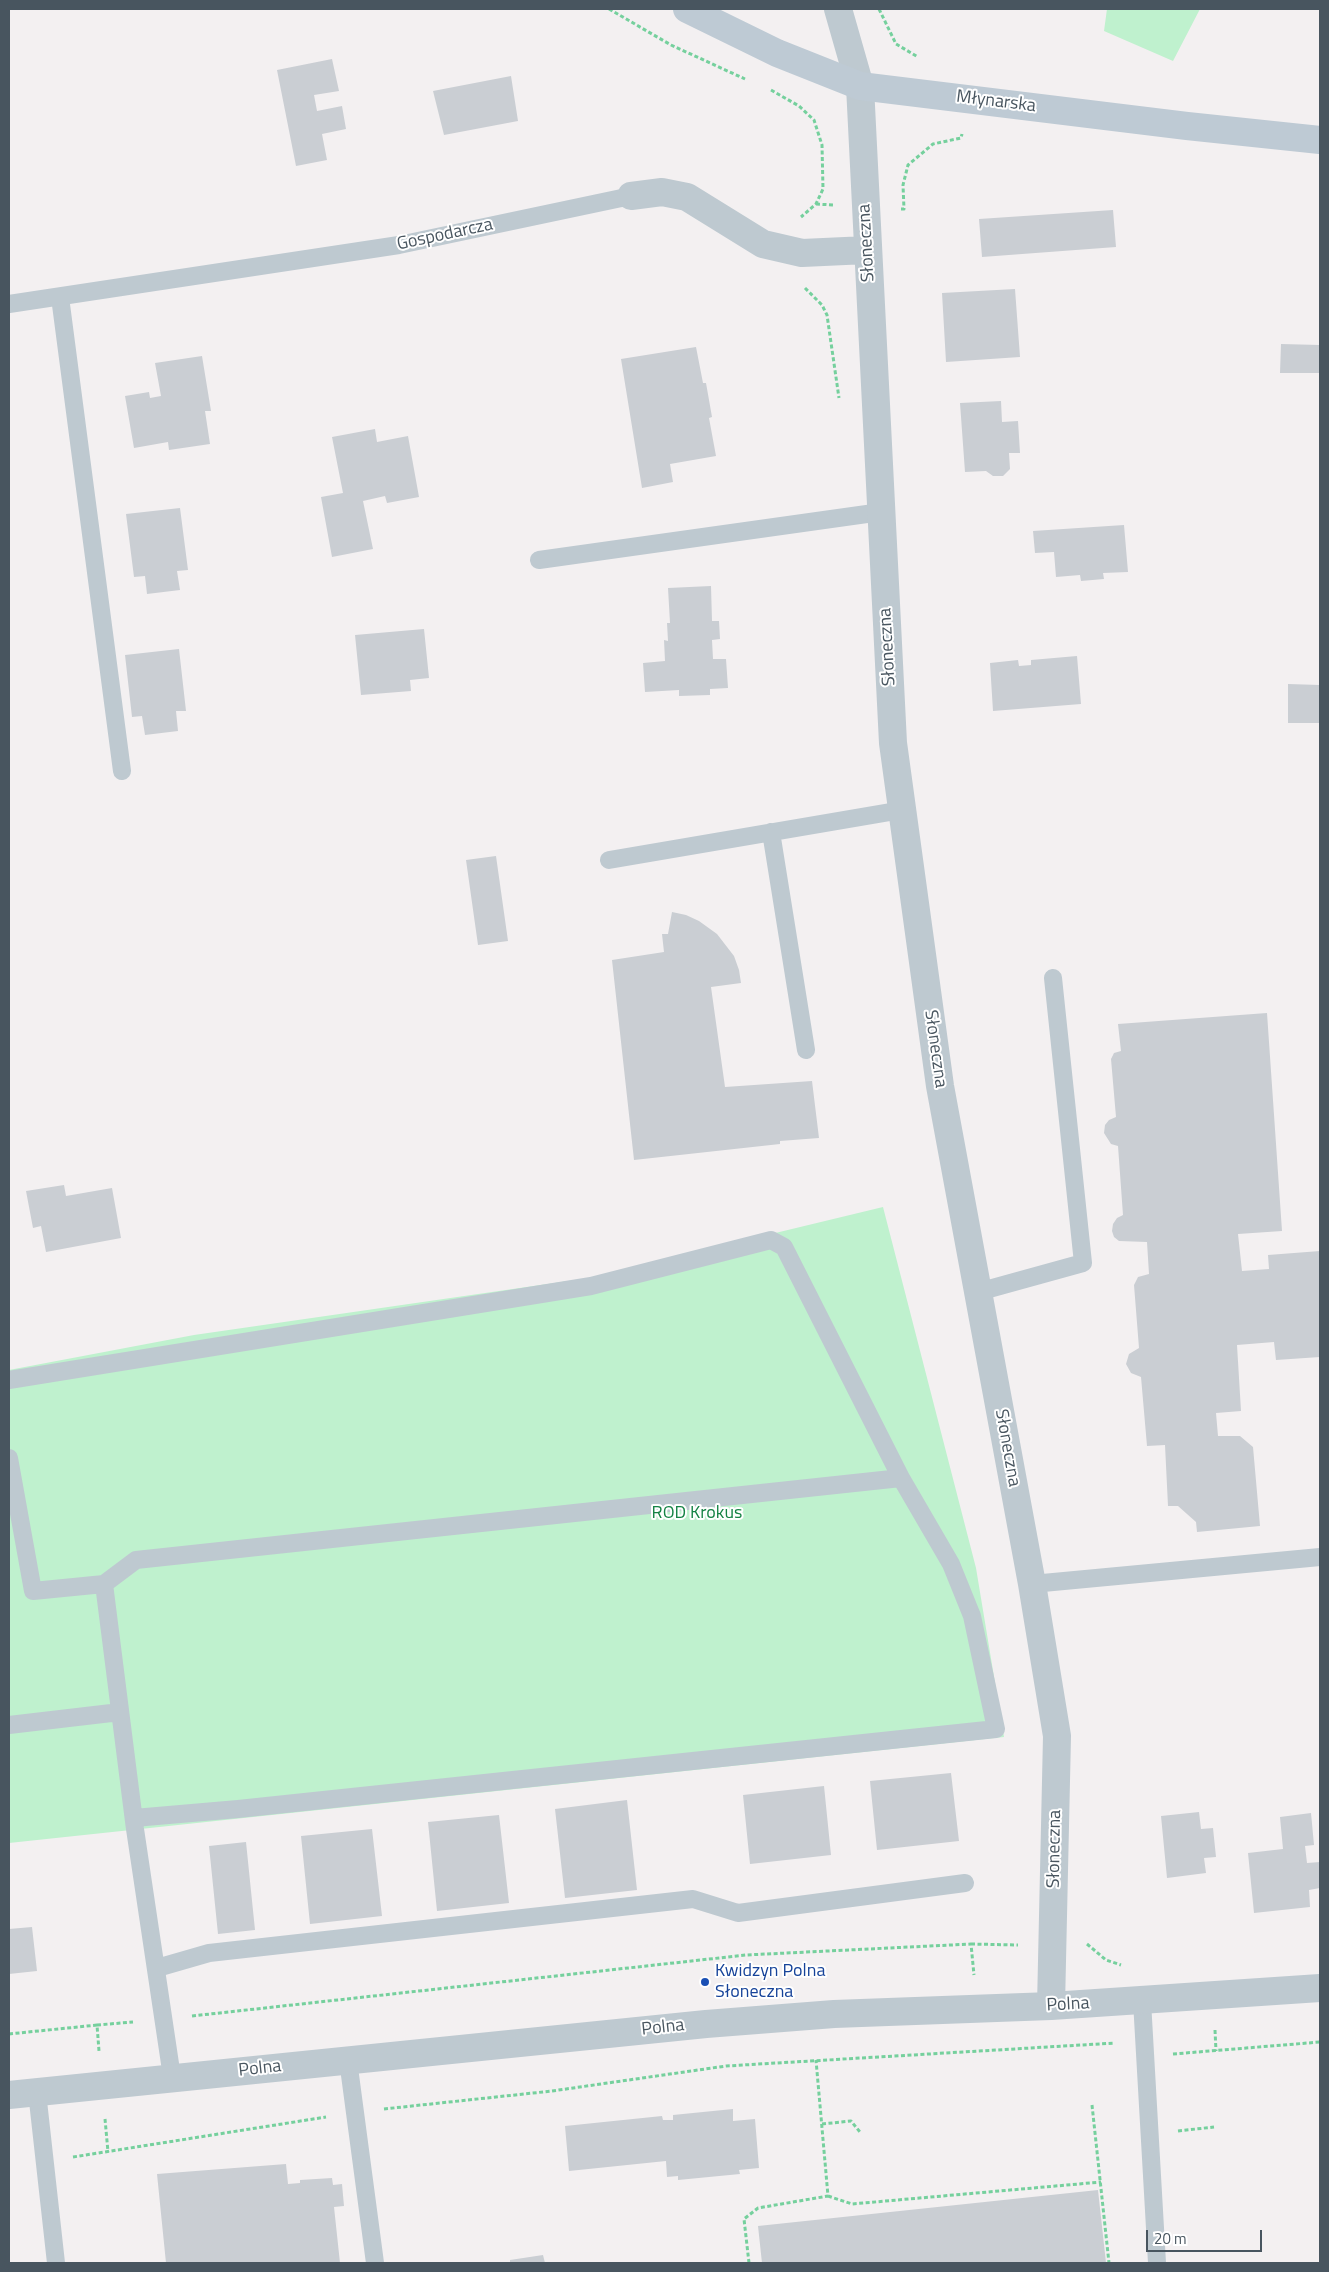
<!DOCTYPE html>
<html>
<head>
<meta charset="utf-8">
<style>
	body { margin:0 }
	#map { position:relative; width:1329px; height:2272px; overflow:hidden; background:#f3f0f1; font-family:"Titillium Web",sans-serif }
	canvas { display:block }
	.frame { position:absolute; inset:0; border:10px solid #48555f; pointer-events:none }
	.scale { position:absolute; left:1146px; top:2230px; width:116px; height:22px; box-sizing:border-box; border:2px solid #48555f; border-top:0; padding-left:6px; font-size:15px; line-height:18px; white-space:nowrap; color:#48555f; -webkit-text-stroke:4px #fff; paint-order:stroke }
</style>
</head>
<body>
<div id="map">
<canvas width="1329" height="2272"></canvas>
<div class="frame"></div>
<div class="scale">20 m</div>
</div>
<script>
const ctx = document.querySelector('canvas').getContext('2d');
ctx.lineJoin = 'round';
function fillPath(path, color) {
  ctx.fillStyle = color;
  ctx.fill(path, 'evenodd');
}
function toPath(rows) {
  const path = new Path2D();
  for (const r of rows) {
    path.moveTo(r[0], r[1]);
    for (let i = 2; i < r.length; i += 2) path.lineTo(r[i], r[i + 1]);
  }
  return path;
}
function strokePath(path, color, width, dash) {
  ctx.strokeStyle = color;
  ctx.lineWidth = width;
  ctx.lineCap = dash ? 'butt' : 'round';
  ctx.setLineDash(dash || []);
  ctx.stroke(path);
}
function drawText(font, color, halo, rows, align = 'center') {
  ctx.font = font + ' "Titillium Web",sans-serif';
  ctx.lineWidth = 4;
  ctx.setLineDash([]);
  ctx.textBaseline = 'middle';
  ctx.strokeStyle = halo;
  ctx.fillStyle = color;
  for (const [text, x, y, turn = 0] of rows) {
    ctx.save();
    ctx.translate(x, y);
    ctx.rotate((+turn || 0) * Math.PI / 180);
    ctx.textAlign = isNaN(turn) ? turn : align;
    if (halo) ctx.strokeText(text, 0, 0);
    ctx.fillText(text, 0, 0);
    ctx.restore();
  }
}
fillPath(toPath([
	[1107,9,1200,9,1173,61,1104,31],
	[883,1207,976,1568,1004,1737,9,1843,9,1370,194,1335,589,1278]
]), '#bff1ce');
fillPath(toPath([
	[332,59,339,91,314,95,317,111,342,106,346,129,322,134,327,160,296,166,277,70],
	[511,76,518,121,444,135,433,91],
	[1113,210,1116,247,982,257,979,219],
	[1015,289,1020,357,946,362,942,293],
	[1281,344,1320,345,1320,373,1280,373],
	[696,347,703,383,706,383,712,417,709,418,716,456,670,464,673,482,642,488,621,359],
	[202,356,211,411,205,411,210,444,169,450,168,442,134,448,125,396,149,392,150,398,161,396,155,363],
	[1001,401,1002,422,1018,421,1020,453,1009,453,1010,469,1003,476,993,476,986,471,965,472,960,403],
	[375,429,377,442,408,436,419,497,387,503,385,496,363,501,373,549,332,557,321,497,343,493,332,437],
	[180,508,188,570,177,571,180,590,147,594,145,576,134,577,126,514],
	[1124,525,1128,572,1103,573,1104,579,1081,581,1080,575,1056,577,1054,552,1035,553,1033,531],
	[711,586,712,621,719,621,720,639,712,640,713,659,726,659,728,688,710,689,710,695,679,696,679,690,645,692,643,663,665,661,664,640,668,641,667,623,670,623,668,588],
	[424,629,429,678,410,680,411,691,361,695,355,635],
	[179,649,186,711,176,711,178,731,145,735,142,716,132,717,125,655],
	[1077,656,1081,704,993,711,990,663,1018,660,1019,666,1031,665,1031,660],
	[1288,684,1320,685,1320,723,1288,723],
	[496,856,508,941,478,945,466,860],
	[672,912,686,915,699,921,717,934,734,956,739,970,741,983,711,987,725,1087,812,1081,819,1138,780,1141,780,1144,634,1160,612,960,664,952,662,934,668,934],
	[1267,1013,1282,1231,1238,1234,1242,1271,1269,1269,1268,1255,1320,1251,1320,1357,1276,1360,1274,1342,1237,1345,1241,1411,1216,1413,1218,1436,1240,1436,1253,1447,1260,1526,1197,1532,1196,1522,1178,1506,1168,1506,1165,1445,1147,1446,1141,1377,1131,1373,1126,1364,1129,1354,1139,1348,1134,1285,1138,1277,1149,1274,1147,1242,1119,1241,1114,1237,1112,1231,1113,1224,1117,1218,1123,1215,1118,1146,1111,1144,1104,1133,1105,1125,1109,1120,1116,1117,1111,1059,1114,1053,1121,1051,1118,1024],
	[64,1185,66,1196,112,1188,121,1238,46,1252,41,1226,33,1228,26,1191],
	[951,1773,959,1841,877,1850,870,1781],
	[824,1786,831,1855,750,1864,743,1795],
	[627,1800,637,1890,565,1898,555,1809],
	[1199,1812,1201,1829,1213,1828,1216,1857,1204,1858,1206,1873,1167,1878,1161,1816],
	[1311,1813,1314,1845,1305,1846,1307,1863,1320,1862,1320,1888,1309,1890,1310,1907,1254,1913,1248,1853,1283,1849,1280,1817],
	[499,1815,509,1903,437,1911,428,1822],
	[372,1829,382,1916,310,1924,301,1836],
	[246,1842,255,1930,218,1934,209,1846],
	[32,1927,37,1971,9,1974,9,1929],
	[733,2109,733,2121,755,2119,759,2168,739,2170,740,2174,678,2180,678,2176,667,2177,666,2161,569,2171,565,2126,662,2116,663,2120,673,2120,673,2115],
	[286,2164,288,2184,300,2183,300,2180,332,2178,333,2185,342,2184,344,2206,334,2207,340,2263,166,2263,157,2174],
	[1098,2190,1106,2263,762,2263,758,2226],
	[543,2255,545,2263,510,2263,510,2260]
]), '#caced3');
strokePath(toPath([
	[609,9,671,45,745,79],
	[879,9,896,44,918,57],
	[771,90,799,106,814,120,822,145,823,189,816,204,801,217],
	[816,204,833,205],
	[901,209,904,209,903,185,908,165,933,144,961,138,962,134],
	[805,288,822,305,827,315,839,398],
	[971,1944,1018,1945],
	[1087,1944,1106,1960,1121,1965],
	[192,2016,746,1955,971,1944,974,1975],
	[97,2025,133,2022],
	[1215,2030,1216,2051],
	[9,2034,97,2025,99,2051],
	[1173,2054,1320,2042],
	[1092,2105,1109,2263],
	[384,2109,552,2091,726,2066,1115,2043],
	[105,2119,108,2152],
	[822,2124,851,2121,860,2132],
	[1178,2131,1214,2127],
	[73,2157,326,2117],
	[828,2196,852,2204,1101,2182],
	[749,2263,744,2219,758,2208,828,2196,816,2060]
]), '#75d09d', 3, [4, 2.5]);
strokePath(toPath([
	[60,297,122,771],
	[9,304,399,245,631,196],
	[539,560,881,512],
	[771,832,806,1050],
	[609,860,902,810],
	[978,1292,1083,1263,1053,978],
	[9,1380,591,1286,771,1240,784,1247,901,1478,136,1560,104,1584],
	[9,1458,33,1591,104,1584,135,1829,172,2077],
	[1032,1584,1320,1557],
	[9,1725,120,1712],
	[134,1818,238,1809,996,1729,972,1616,951,1564,901,1478],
	[157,1968,209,1953,693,1899,738,1913,965,1883],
	[1142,2001,1157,2263],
	[348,2060,375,2263],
	[37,2092,56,2263]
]), '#bec9d0', 18);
strokePath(toPath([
	[838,9,860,86,893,743,940,1086,1032,1584,1057,1736,1051,2006],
	[631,196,662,192,687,197,763,244,802,253,867,250],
	[9,2095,706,2024,834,2014,1051,2006,1320,1988]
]), '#bec9d0', 28);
strokePath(toPath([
	[687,9,777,53,860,86,1187,126,1320,140]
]), '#becad4', 28);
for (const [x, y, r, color] of [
	[705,1982,5,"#1a4fb4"]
]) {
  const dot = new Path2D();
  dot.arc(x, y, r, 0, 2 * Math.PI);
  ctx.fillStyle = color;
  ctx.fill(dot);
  strokePath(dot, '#fff', 2);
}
drawText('18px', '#48555f', '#fff', [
	["Młynarska",996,102,7],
	["Gospodarcza",445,235,-12],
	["Słoneczna",867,243,-93],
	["Słoneczna",888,647,-93],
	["Słoneczna",935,1049,82],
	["Słoneczna",1007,1448,80],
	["Słoneczna",1055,1849,-89],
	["Polna",1068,2005,-3],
	["Polna",663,2028,-6],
	["Polna",260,2069,-6]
]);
drawText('18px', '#158344', '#fff', [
	["ROD Krokus",697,1514]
]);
drawText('18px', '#164399', '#fff', [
	["Kwidzyn Polna",715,1972],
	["Słoneczna",715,1993]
], 'left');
</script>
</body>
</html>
